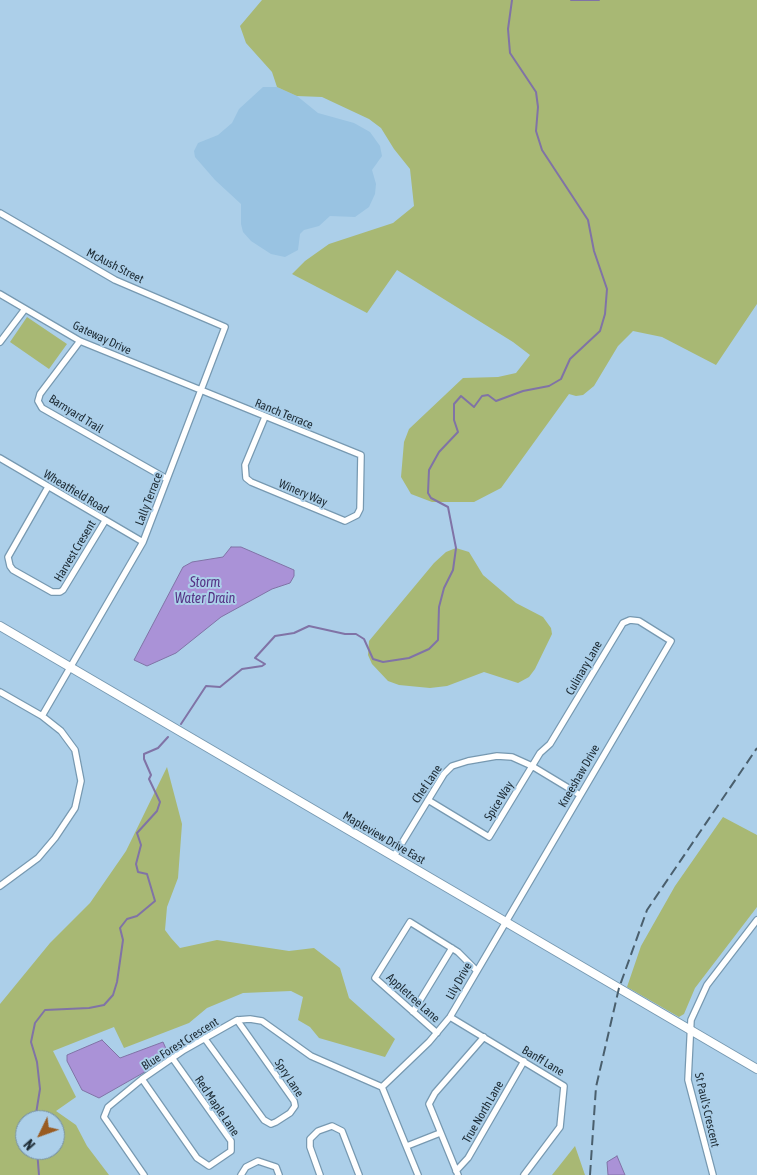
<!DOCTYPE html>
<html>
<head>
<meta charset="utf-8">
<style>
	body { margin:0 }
	#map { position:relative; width:757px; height:1175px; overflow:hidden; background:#accfe9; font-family:"Asap Condensed",sans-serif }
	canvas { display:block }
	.north { position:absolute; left:15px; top:1110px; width:50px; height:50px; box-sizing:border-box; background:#accfe9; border:1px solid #738da1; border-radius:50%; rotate:228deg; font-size:14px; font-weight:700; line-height:20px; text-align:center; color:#1d2b34 }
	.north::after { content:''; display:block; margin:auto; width:18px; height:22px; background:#995b21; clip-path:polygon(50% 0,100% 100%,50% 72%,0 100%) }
</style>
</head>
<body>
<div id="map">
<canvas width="757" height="1175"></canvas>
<div class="north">N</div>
</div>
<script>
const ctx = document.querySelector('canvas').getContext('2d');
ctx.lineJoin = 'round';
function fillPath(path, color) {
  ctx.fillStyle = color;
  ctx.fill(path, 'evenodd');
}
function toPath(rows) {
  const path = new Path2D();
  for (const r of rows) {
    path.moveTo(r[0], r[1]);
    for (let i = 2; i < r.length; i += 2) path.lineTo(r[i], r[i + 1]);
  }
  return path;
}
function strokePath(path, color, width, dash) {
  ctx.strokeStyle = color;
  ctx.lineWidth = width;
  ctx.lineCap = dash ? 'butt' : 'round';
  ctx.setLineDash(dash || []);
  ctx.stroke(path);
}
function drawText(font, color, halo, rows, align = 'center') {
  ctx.font = font + ' "Asap Condensed",sans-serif';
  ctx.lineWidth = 4;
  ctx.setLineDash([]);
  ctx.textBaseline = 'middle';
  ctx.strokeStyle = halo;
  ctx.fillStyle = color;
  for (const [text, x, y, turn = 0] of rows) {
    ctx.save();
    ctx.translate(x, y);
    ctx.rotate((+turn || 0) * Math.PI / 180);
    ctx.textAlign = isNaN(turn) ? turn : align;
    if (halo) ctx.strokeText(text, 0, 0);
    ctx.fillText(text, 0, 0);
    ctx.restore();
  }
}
fillPath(toPath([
	[263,87,277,87,297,96,318,113,354,123,370,132,380,146,382,156,372,170,376,184,375,194,369,207,355,217,330,216,319,226,304,230,300,234,298,250,285,257,271,254,251,241,243,232,241,224,241,204,215,180,195,157,194,151,198,143,218,135,232,123,239,109]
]), '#99c3e2');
fillPath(toPath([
	[262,0,757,0,757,304,716,365,662,337,633,331,618,346,594,386,583,395,576,396,569,394,501,488,474,502,432,502,411,494,401,477,404,442,409,429,463,378,498,377,516,373,530,355,513,342,397,270,367,313,292,274,305,261,329,244,393,223,414,206,410,169,394,149,381,128,369,119,322,97,297,96,277,87,272,72,246,43,240,26],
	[27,317,67,344,49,369,10,342],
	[456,548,469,552,483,575,516,603,543,617,551,628,552,634,535,669,529,677,518,683,484,672,447,686,430,688,399,685,388,681,372,664,368,655,369,641,434,563,446,552],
	[167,767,182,824,178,878,167,907,165,930,171,938,180,948,217,940,289,951,314,948,340,968,349,998,395,1039,385,1057,319,1038,310,1027,298,1020,303,997,291,991,243,993,207,1008,189,1023,124,1048,114,1027,53,1051,76,1097,56,1111,76,1125,87,1146,109,1175,0,1175,0,1004,50,943,90,903,126,851],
	[25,1120,55,1120,55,1150,25,1150],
	[723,817,757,835,757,907,695,988,684,1014,679,1017,627,987,641,946,675,886],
	[575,1146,585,1175,552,1175]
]), '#a8b874');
const water = toPath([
	[231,547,241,547,294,570,294,576,290,583,272,589,221,617,176,653,147,666,134,660,183,567,192,562,223,557,231,547],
	[102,1040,120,1058,163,1042,168,1053,157,1065,99,1098,82,1090,67,1061,67,1055,102,1040],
	[617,1156,625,1175,608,1175,607,1162,617,1156]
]);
fillPath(water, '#aa92d7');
strokePath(water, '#8073a6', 1);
strokePath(toPath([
	[571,0,599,0],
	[181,724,206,686,220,687,242,669,262,666,265,664,255,658,275,636,294,633,309,626,345,634,356,634,364,639,373,659,383,662,409,658,429,649,438,640,439,607,444,588,453,570,456,548,448,507,431,498,428,493,429,470,439,452,458,432,454,420,454,404,461,396,474,407,482,396,488,395,496,401,523,391,549,386,561,379,570,359,600,331,605,314,607,289,594,251,588,220,542,150,536,131,538,107,536,92,510,53,508,29,512,0],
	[35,1120,40,1089,37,1062,31,1042,35,1023,45,1010,89,1008,104,1005,113,995,117,982,123,940,120,928,127,919,137,916,155,901,147,874,138,872,136,864,141,845,137,833,157,811,160,802,149,779,151,775,144,759,144,754,158,748,168,737],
	[37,1150,39,1175]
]), '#8073a6', 2);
const minor = toPath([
	[0,213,115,280,225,327,143,542,42,716],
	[0,294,80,341,361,455,360,509,357,515,345,521,251,482,246,478,245,465,265,417],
	[80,341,40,394,38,401,42,408,167,479],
	[0,342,25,309],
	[0,458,143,542],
	[48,487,8,557,10,566,13,570,52,592,60,592,63,590,105,521],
	[0,692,42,716,61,731,75,750,81,781,75,808,55,838,38,858,0,886],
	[394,856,444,774,452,766,468,761,497,756,512,757,532,766,580,795],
	[413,1012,452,948],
	[450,1017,564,1086,560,1127,524,1175],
	[437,1033,375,978,410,922,458,952,477,971],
	[205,1039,264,1120,271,1124,276,1122,290,1113,295,1106,294,1101,237,1020],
	[142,1079,197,1158,209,1166,231,1151,231,1141,173,1059],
	[382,1087,429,1042,450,1017,671,641,639,621,630,620,623,623,550,744,540,753,489,837,428,800],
	[382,1087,418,1175],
	[407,1146,440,1133],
	[456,1171,468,1158,524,1061],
	[144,1175,104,1117,108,1107,142,1079,184,1050,237,1020,250,1019,262,1021,311,1056,382,1087],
	[241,1175,246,1167,258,1161,276,1167,279,1175],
	[320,1175,310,1147,310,1139,318,1131,332,1126,342,1131,359,1175],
	[458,1175,429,1104,435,1093,484,1037],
	[713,1175,688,1080,691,1020,707,985,757,920]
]);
const secondary = toPath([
	[0,626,757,1069]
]);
strokePath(minor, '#7799b1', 8);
strokePath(secondary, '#7799b1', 10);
strokePath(minor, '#fff', 5.5);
strokePath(secondary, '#fff', 8);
strokePath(toPath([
	[590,1175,596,1087,619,988,647,910,757,748]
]), '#4a5f6d', 2, [10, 5]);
drawText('12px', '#1d2b34', '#accfe9', [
	["McAush Street",115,266,27],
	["Gateway Drive",102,338,25],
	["Barnyard Trail",76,414,32],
	["Ranch Terrace",284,414,22],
	["Wheatfield Road",76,492,31],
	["Winery Way",303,493,23],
	["Lally Terrace",149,499,-69],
	["Harvest Cresent",75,551,-59],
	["Culinary Lane",584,668,-60],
	["Kneeshaw Drive",579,776,-60],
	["Chef Lane",427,784,-56],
	["Spice Way",499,801,-58],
	["Mapleview Drive East",384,838,30],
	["Lily Drive",459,981,-61],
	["Appletree Lane",413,998,42],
	["Blue Forest Crescent",180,1044,-32],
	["Banff Lane",543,1061,31],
	["Spry Lane",289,1078,57],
	["Red Maple Lane",217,1106,56],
	["St Paul's Crescent",707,1110,77],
	["True North Lane",483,1112,-60]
]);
drawText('italic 14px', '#553385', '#accfe9', [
	["Storm",205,583],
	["Water Drain",205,599]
]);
</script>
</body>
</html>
